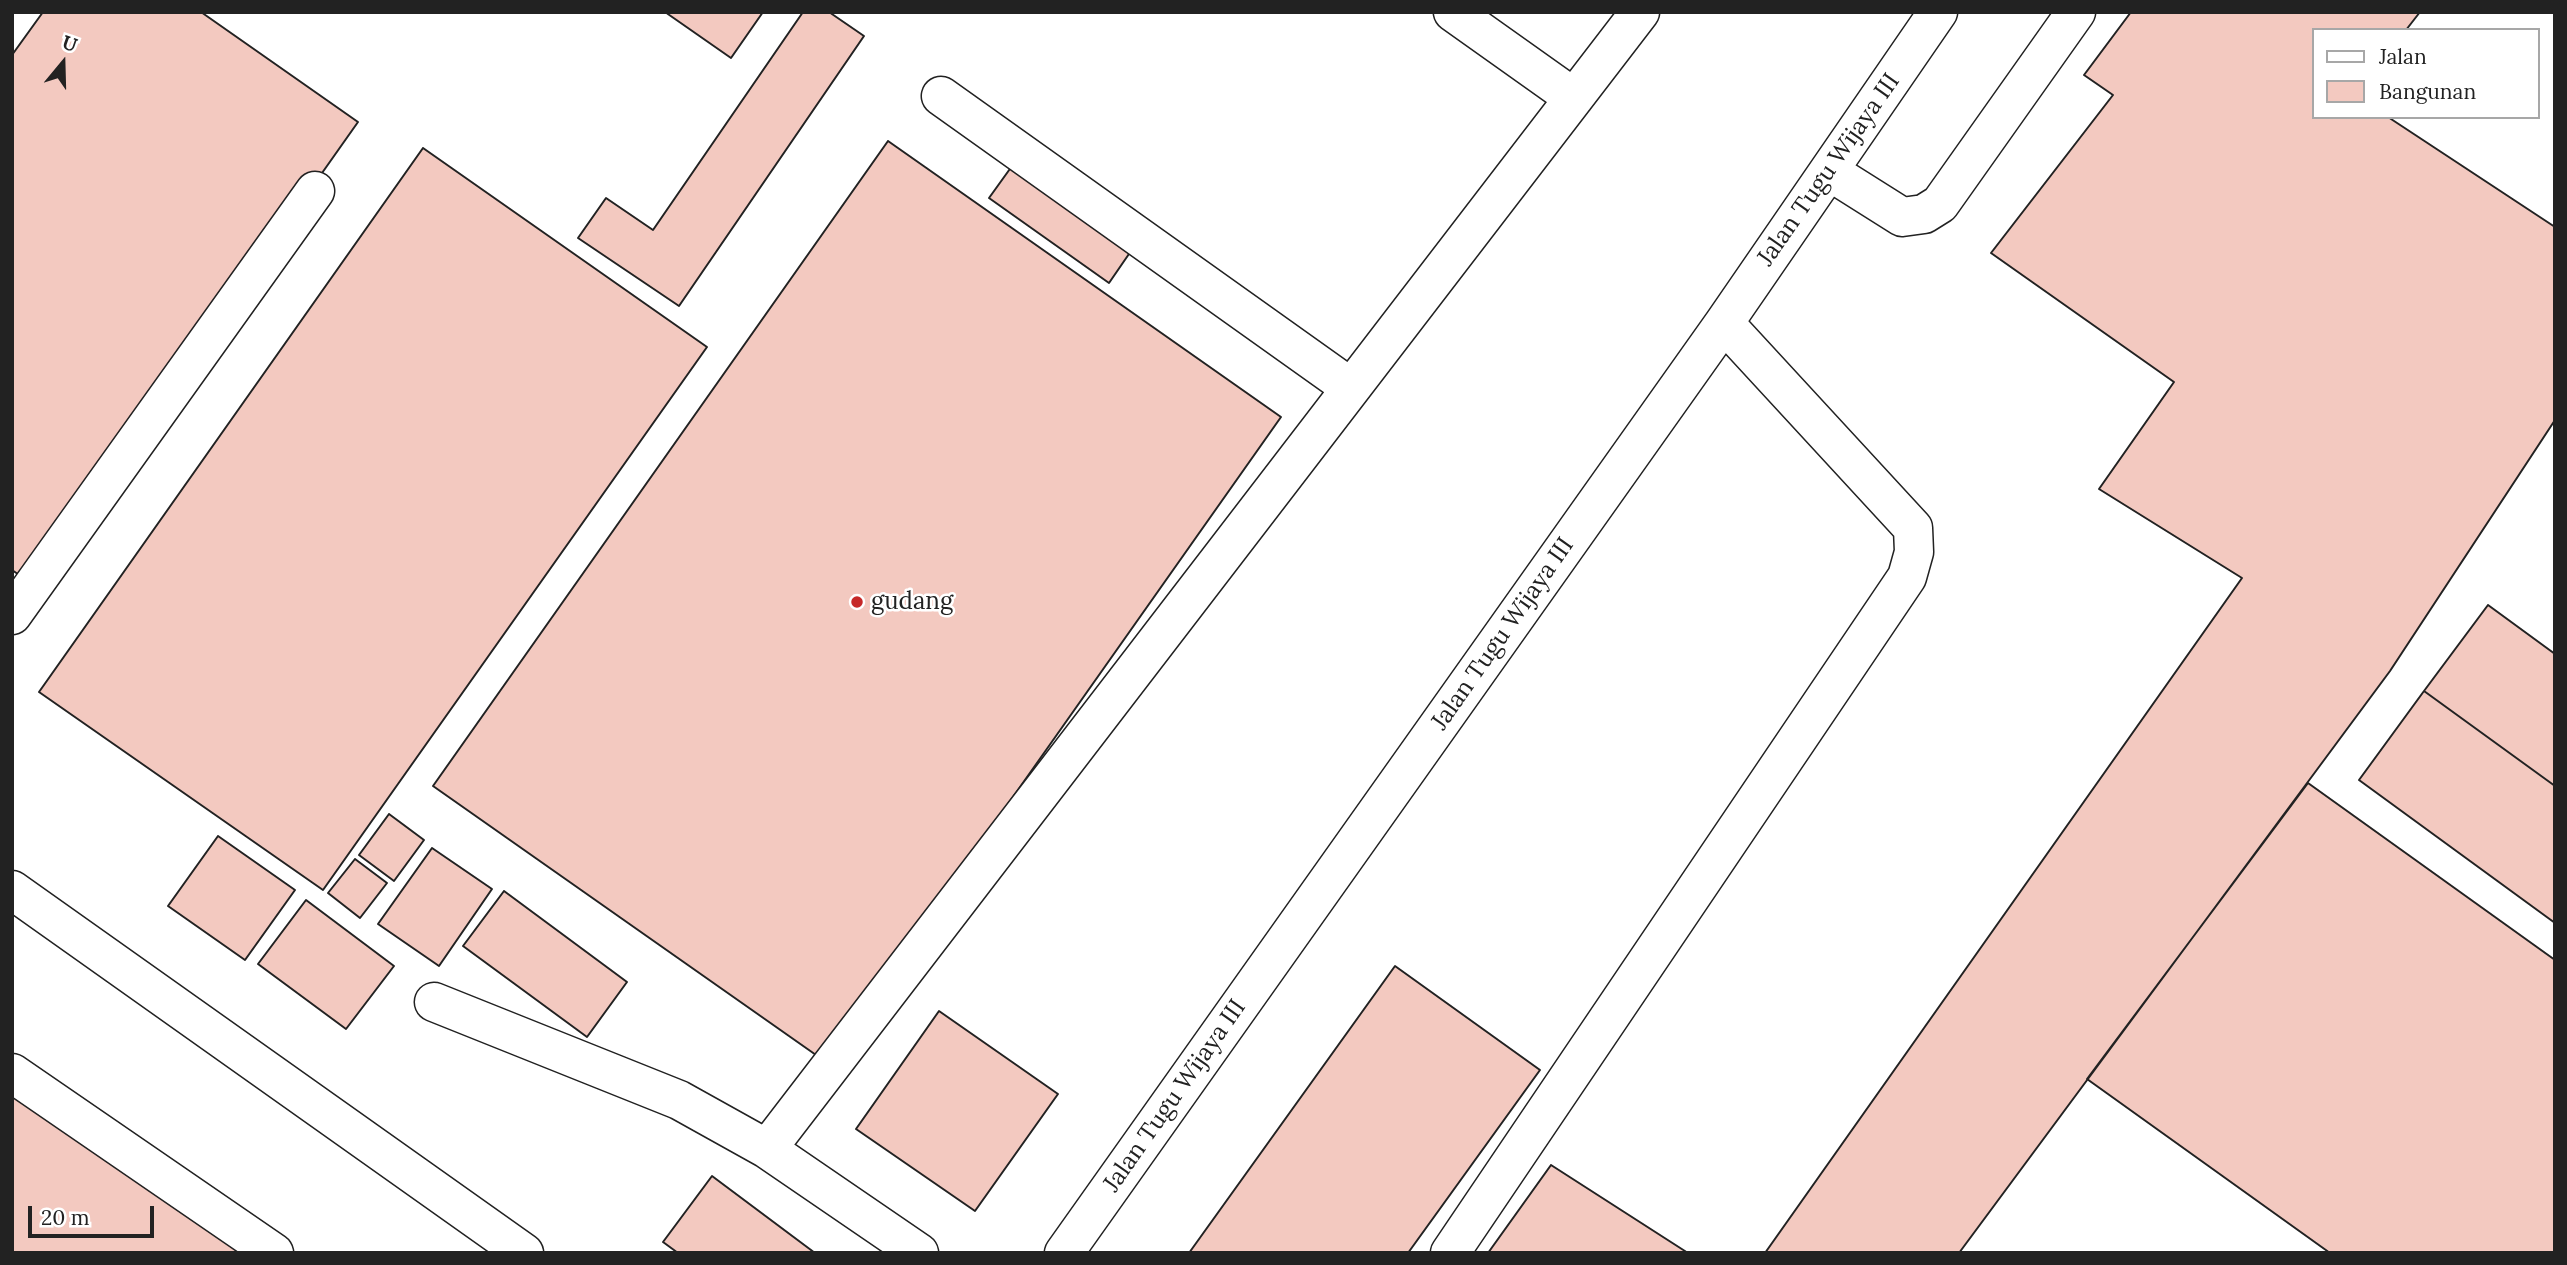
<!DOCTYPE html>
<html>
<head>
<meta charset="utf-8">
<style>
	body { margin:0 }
	#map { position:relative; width:2567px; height:1265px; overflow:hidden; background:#fff; font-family:Lora,serif }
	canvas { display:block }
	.frame { position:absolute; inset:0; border:14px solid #222; pointer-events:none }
	.legend { position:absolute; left:2312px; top:28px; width:228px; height:91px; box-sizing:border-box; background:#fff; border:2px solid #a7a7a7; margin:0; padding:9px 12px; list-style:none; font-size:21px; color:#222 }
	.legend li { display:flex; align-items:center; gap:14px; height:35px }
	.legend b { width:35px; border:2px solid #a7a7a7 }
	.north { position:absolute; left:28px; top:28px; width:70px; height:70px; -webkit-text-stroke:5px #fff; paint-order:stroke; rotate:19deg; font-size:19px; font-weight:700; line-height:28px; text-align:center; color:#222 }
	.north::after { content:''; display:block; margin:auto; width:24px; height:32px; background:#222; clip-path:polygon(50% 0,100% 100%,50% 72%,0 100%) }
	.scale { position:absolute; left:28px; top:1206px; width:126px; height:32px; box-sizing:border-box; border:4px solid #222; border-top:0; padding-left:9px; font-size:21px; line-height:24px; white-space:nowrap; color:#222; -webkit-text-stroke:5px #fff; paint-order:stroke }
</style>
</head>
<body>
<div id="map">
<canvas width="2567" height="1265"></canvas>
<div class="frame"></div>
<ul class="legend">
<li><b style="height:9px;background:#fff"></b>Jalan</li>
<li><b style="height:19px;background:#f3c9c0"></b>Bangunan</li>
</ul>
<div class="north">U</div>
<div class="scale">20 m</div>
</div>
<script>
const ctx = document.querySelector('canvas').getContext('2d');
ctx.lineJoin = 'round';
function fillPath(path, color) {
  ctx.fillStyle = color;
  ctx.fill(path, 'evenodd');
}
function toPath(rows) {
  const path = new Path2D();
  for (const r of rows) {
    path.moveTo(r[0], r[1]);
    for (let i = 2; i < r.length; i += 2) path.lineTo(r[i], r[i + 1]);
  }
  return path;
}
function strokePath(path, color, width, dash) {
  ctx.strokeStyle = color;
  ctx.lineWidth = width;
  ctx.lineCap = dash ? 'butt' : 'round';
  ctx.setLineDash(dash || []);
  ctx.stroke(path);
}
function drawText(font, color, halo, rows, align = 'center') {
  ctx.font = font + ' Lora,serif';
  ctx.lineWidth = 5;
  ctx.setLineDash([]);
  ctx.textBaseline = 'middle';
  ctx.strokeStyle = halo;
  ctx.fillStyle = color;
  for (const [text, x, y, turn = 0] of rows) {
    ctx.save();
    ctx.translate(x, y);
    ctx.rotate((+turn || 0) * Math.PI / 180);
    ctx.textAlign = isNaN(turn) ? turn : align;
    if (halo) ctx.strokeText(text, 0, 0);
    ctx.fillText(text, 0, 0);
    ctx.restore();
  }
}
const building = toPath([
	[43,12,201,12,358,122,32,584,12,570,12,55,43,12],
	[665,12,763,12,731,58,665,12],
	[803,12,829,12,864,36,679,306,578,238,606,198,653,230,803,12],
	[2131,12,2420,12,2406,30,2313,30,2313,117,2388,117,2555,227,2555,420,2390,671,1959,1253,1765,1253,2242,578,2099,489,2174,382,1991,253,2113,95,2084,75,2131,12],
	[888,141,1281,417,826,1062,433,786,888,141],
	[423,148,707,347,323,890,39,692,423,148],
	[1012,166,1131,251,1109,283,989,198,1012,166],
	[2488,605,2555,654,2555,786,2424,691,2488,605],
	[2424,691,2555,786,2555,923,2359,780,2424,691],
	[2308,783,2555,960,2555,1253,2330,1253,2087,1079,2308,783],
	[389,814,424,840,394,881,359,855,389,814],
	[218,836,295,890,245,960,168,906,218,836],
	[432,848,492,889,439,966,378,924,432,848],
	[355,859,387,883,360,918,328,893,355,859],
	[504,891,627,982,587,1037,463,946,504,891],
	[306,900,394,966,346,1029,258,964,306,900],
	[1395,966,1540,1070,1408,1253,1189,1253,1395,966],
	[939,1011,1058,1094,975,1211,856,1129,939,1011],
	[12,1086,256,1253,12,1253,12,1086],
	[1551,1165,1688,1253,1488,1253,1551,1165],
	[712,1176,815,1253,678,1253,663,1242,712,1176]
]);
fillPath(building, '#f3c9c0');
strokePath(building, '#222', 2);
const minor = toPath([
	[1453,12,1574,98],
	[941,96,1351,388],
	[1829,171,1902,217,1924,214,1940,204,2076,12],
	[12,615,315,191],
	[12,890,524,1253],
	[434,1002,679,1100,767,1149,919,1253],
	[12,1073,274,1253],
	[767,1149,1640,12],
	[1064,1253,1724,323,1938,12],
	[1450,1253,1907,577,1914,552,1913,528,1724,323]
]);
strokePath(minor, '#222', 41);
strokePath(minor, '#fff', 38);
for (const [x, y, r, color] of [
	[857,602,7,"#c62828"]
]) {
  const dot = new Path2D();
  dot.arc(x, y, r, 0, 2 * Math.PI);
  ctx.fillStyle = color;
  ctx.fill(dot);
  strokePath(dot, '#fff', 2.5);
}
drawText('24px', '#222', '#fff', [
	["Jalan Tugu Wijaya III",1829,170,-55],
	["Jalan Tugu Wijaya III",1503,634,-55],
	["Jalan Tugu Wijaya III",1175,1096,-55]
]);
drawText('24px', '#222', '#fff', [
	["gudang",871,602]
], 'left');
</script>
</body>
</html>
